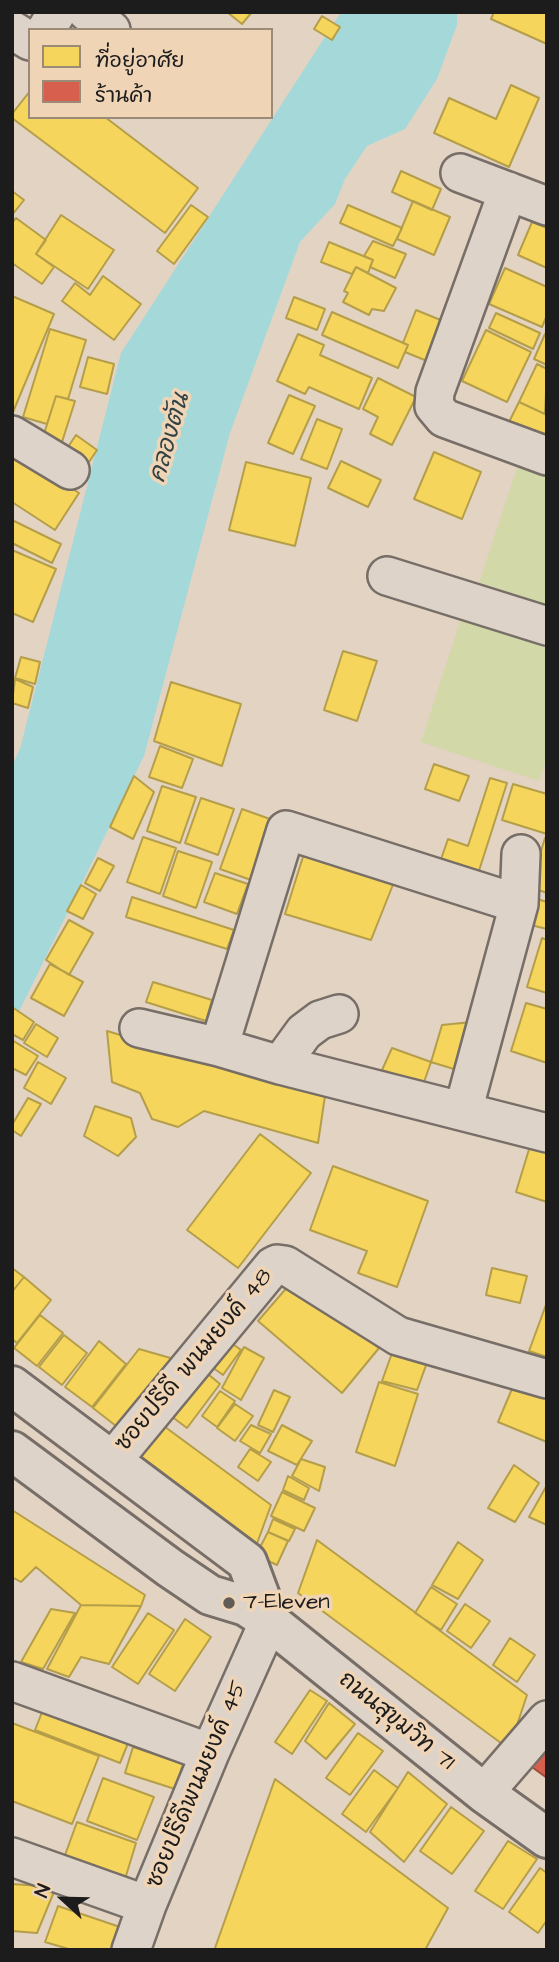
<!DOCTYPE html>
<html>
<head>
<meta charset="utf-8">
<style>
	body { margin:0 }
	#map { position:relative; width:559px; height:1962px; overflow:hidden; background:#e3d3c3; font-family:"Architects Daughter","Playpen Sans Thai",sans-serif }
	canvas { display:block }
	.frame { position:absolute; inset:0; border:14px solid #1c1c1c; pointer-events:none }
	.legend { position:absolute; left:28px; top:28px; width:245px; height:91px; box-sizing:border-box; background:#f0d4b6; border:2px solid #9b8a78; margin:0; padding:9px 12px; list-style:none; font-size:21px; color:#1c1c1c }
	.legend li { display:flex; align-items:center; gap:14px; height:35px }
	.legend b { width:35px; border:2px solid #9b8a78 }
	.north { position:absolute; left:28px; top:1864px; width:70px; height:70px; -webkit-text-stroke:5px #f0d4b6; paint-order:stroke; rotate:292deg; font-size:19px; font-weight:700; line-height:28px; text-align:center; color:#1c1c1c }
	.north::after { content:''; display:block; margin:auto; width:24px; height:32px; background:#1c1c1c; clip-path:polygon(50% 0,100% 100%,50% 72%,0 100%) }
</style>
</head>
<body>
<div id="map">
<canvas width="559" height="1962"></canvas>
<div class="frame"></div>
<ul class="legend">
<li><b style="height:19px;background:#f6d55c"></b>ที่อยู่อาศัย</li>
<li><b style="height:19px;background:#d6604d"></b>ร้านค้า</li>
</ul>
<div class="north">N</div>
</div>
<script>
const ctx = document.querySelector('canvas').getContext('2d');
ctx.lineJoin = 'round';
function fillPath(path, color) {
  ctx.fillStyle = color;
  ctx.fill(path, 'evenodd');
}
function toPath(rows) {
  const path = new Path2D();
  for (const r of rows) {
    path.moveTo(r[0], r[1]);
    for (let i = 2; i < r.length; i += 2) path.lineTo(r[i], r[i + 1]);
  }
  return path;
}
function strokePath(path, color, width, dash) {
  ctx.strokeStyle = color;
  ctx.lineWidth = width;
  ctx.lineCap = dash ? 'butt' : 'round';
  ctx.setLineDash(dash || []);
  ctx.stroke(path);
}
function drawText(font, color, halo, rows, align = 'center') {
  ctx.font = font + ' "Architects Daughter","Playpen Sans Thai",sans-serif';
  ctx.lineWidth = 7;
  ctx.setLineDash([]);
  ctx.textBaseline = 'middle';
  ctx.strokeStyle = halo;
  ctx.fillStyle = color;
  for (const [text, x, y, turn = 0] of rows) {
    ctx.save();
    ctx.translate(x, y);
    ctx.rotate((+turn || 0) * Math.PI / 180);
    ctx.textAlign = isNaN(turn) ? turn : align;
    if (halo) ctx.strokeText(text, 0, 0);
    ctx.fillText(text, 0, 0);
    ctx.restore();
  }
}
fillPath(toPath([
	[520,459,547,468,547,605,479,583],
	[461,618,547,646,547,758,539,781,421,742]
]), '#d2d8a8');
fillPath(toPath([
	[341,12,457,12,457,25,437,79,405,129,367,146,345,179,335,204,300,242,230,433,144,756,12,1026,12,766,20,749,121,353]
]), '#a5d9d9');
const homes = toPath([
	[227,12,252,12,242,24,227,12],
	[494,12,547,12,547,44,491,19,494,12],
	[322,16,340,27,332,40,314,29,322,16],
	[511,85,539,98,509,167,434,133,449,98,496,119,511,85],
	[30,91,30,117,105,117,198,188,165,233,12,118,12,114,30,91],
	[401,171,441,189,432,210,392,192,401,171],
	[12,191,24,200,12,215,12,191],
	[413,201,450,217,434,255,397,239,413,201],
	[191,205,208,217,174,264,157,251,191,205],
	[348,205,402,228,393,246,340,223,348,205],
	[61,215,114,250,88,289,36,254,61,215],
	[16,218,46,240,36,254,54,267,42,284,12,263,12,223,16,218],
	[532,222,547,228,547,268,518,255,532,222],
	[373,241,406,254,395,278,370,267,373,260,364,256,373,241],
	[329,242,373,260,368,273,356,267,352,274,321,262,329,242],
	[356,267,396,288,384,311,372,309,369,315,343,302,348,293,344,291,356,267],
	[505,268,547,287,547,315,542,327,489,304,505,268],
	[103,276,141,304,114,340,62,301,75,283,90,295,103,276],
	[12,296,54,314,13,412,12,412,12,296],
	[294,297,325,309,317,330,286,318,294,297],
	[416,310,443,321,427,361,405,352,408,345,403,343,416,310],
	[332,312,408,345,398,368,322,335,332,312],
	[496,313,540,333,533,349,489,328,496,313],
	[50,329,86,340,68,399,56,396,47,424,23,417,50,329],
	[486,330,531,352,507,402,462,381,486,330],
	[298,334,324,345,320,355,372,378,359,409,309,387,305,394,277,381,298,334],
	[545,334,547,335,547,365,534,359,545,334],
	[88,357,114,364,107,394,80,387,88,357],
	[537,364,547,369,545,414,519,402,537,364],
	[378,378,416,397,392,445,370,434,378,417,363,409,378,378],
	[289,395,315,406,293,454,268,443,289,395],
	[56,396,75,401,62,442,43,437,56,396],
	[519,402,547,415,547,442,508,424,519,402],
	[317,419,342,429,327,469,301,459,317,419],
	[76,435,97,450,81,474,60,459,76,435],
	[12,450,79,493,55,530,12,502,12,450],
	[434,452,481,472,462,519,414,499,434,452],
	[341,461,381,480,368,507,328,488,341,461],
	[246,462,311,478,295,546,229,530,246,462],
	[12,520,61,544,52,563,12,543,12,520],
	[12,550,56,569,33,622,12,613,12,550],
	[343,651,377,661,357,721,324,710,343,651],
	[21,657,40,662,35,684,15,678,21,657],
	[15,679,33,687,28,708,12,703,15,679],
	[171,682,241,704,222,766,154,741,171,682],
	[160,746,193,759,182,788,149,777,160,746],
	[434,764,469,776,459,801,425,789,434,764],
	[134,776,154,792,133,839,110,827,134,776],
	[490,778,507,783,477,877,439,865,448,839,468,846,490,778],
	[513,784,547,794,547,834,502,820,513,784],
	[162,786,196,797,180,843,147,831,162,786],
	[201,798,234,809,218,855,185,843,201,798],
	[242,809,270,819,254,881,220,869,242,809],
	[143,837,176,848,160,894,127,882,143,837],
	[545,838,547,839,547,893,530,887,545,838],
	[307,844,398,872,371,940,285,914,307,844],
	[178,851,212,862,196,908,163,896,178,851],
	[98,858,114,866,100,891,85,883,98,858],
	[215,873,248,884,237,914,204,902,215,873],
	[81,885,96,894,83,919,67,911,81,885],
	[132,897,234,930,227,949,126,917,132,897],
	[531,897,547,902,547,929,523,923,531,897],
	[69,920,93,933,69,975,46,960,69,920],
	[542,938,547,940,547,993,527,987,542,938],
	[50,964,83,982,64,1016,31,998,50,964],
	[153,982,212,1000,206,1021,146,1002,153,982],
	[526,1003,547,1009,547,1063,511,1051,526,1003],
	[12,1007,34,1022,23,1040,12,1034,12,1007],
	[472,1022,457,1070,431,1062,442,1025,472,1022],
	[36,1024,58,1038,47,1057,24,1043,36,1024],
	[107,1031,325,1096,318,1143,204,1111,178,1127,152,1119,140,1093,112,1082,107,1031],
	[12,1040,38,1056,26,1075,12,1068,12,1040],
	[392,1048,431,1062,423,1085,382,1070,392,1048],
	[38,1062,66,1078,51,1104,24,1088,38,1062],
	[28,1098,41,1104,21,1136,12,1130,12,1125,28,1098],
	[95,1106,131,1118,136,1137,118,1156,84,1136,95,1106],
	[534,1133,547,1136,547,1202,516,1192,534,1133],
	[260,1134,311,1173,238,1268,187,1230,260,1134],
	[333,1166,428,1201,397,1287,358,1273,367,1251,310,1230,333,1166],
	[12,1268,24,1277,12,1292,12,1268],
	[492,1268,527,1276,520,1303,486,1295,492,1268],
	[24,1277,51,1300,17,1343,12,1339,12,1292,24,1277],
	[296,1277,379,1348,342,1393,258,1321,296,1277],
	[547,1302,547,1357,529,1351,547,1302],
	[40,1315,63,1333,37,1366,14,1348,40,1315],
	[64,1335,87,1353,62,1385,39,1367,64,1335],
	[223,1337,241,1350,223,1375,205,1362,223,1337],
	[397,1339,432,1349,417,1390,382,1381,397,1339],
	[99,1341,126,1364,92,1407,65,1387,99,1341],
	[244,1347,264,1358,241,1400,222,1388,244,1347],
	[139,1349,174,1359,116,1426,93,1408,139,1349],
	[197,1365,220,1384,187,1428,163,1410,197,1365],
	[517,1377,547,1389,547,1442,498,1422,517,1377],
	[379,1382,418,1394,395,1466,356,1452,379,1382],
	[274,1390,290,1397,273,1432,258,1425,274,1390],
	[220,1391,235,1401,217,1427,202,1416,220,1391],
	[235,1404,253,1416,235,1441,217,1428,235,1404],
	[157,1421,271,1505,255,1549,130,1454,157,1421],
	[251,1425,271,1434,260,1453,240,1441,251,1425],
	[282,1425,312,1441,297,1465,268,1451,282,1425],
	[250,1449,271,1462,258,1481,238,1467,250,1449],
	[301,1459,325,1467,319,1491,292,1476,301,1459],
	[514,1465,539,1483,515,1522,488,1508,514,1465],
	[288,1476,309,1488,304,1500,283,1490,288,1476],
	[547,1485,547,1525,529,1517,547,1485],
	[282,1492,315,1508,304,1531,271,1516,282,1492],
	[12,1510,145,1595,141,1606,81,1605,36,1567,21,1582,12,1577,12,1510],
	[273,1519,295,1529,289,1541,268,1532,273,1519],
	[268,1532,288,1541,277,1565,256,1555,268,1532],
	[317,1540,527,1695,509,1749,298,1593,317,1540],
	[458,1542,483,1560,458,1599,432,1585,458,1542],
	[431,1587,457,1604,441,1630,415,1613,431,1587],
	[465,1604,490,1621,471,1648,447,1631,465,1604],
	[81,1605,141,1606,109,1664,81,1657,69,1677,47,1669,81,1605],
	[51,1609,75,1613,43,1669,21,1662,51,1609],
	[148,1613,174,1630,138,1684,112,1667,148,1613],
	[185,1619,211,1637,175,1691,149,1674,185,1619],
	[510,1638,535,1655,517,1682,493,1665,510,1638],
	[310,1690,327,1701,292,1754,275,1742,310,1690],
	[48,1697,133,1731,120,1763,35,1730,48,1697],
	[329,1703,355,1724,326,1759,305,1741,329,1703],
	[12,1723,99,1756,72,1824,12,1801,12,1723],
	[358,1733,383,1751,350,1795,326,1778,358,1733],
	[133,1747,183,1764,175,1789,125,1773,133,1747],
	[374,1770,398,1788,366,1832,342,1814,374,1770],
	[408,1772,447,1804,404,1862,370,1832,408,1772],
	[103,1778,154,1797,137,1840,87,1821,103,1778],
	[275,1779,448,1908,425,1950,221,1950,215,1948,275,1779],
	[451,1807,484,1831,452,1874,420,1851,451,1807],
	[77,1822,136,1843,122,1889,60,1869,77,1822],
	[508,1841,537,1859,503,1909,475,1891,508,1841],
	[540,1868,547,1873,547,1920,538,1933,509,1912,540,1868],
	[12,1884,56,1887,37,1933,12,1931,12,1884],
	[58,1906,120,1927,114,1950,72,1950,45,1942,58,1906]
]);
fillPath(homes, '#f6d55c');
strokePath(homes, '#b59e49', 2);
const shops = toPath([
	[547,1733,547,1778,525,1762,547,1733]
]);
fillPath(shops, '#d6604d');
strokePath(shops, '#9e4c3e', 2);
const minor = toPath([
	[87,12,111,30],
	[12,30,30,41],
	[46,30,57,12],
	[460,173,547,206],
	[508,191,435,392,434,406,444,418,547,456],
	[12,435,70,470],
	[387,576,547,626],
	[139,1028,219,1047,280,1065,547,1133],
	[219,1047,286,830,519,904],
	[280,1065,304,1032,320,1020,339,1014],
	[463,1111,519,904,521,854],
	[112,1461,273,1266,277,1264,285,1265,398,1336,547,1379],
	[12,1681,210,1753],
	[484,1793,547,1720],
	[12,1857,147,1905],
	[131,1950,147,1905,210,1753,269,1621]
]);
const major = toPath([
	[12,1386,247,1562,269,1621],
	[12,1451,170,1568,210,1595,246,1606,269,1621,484,1793,547,1838]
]);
strokePath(minor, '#766e67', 42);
strokePath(major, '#766e67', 44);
strokePath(minor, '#ded3c8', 37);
strokePath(major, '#ded3c8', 38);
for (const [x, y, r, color] of [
	[229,1603,7,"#625c56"]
]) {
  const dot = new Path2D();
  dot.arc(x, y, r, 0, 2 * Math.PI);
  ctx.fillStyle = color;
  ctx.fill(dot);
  strokePath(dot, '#f0d4b6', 2.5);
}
drawText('23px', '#1c1c1c', '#f0d4b6', [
	["ซอยปรีดี พนมยงค์ 48",195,1361,-50],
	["ถนนสุขุมวิท 71",396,1722,39],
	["ซอยปรีดีพนมยงค์ 45",198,1785,-67]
]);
drawText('23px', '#1c1c1c', '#f0d4b6', [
	["7-Eleven",243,1603]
], 'left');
drawText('italic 24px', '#324244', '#f0d4b6', [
	["คลองตัน",171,438,-74]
]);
</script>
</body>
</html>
